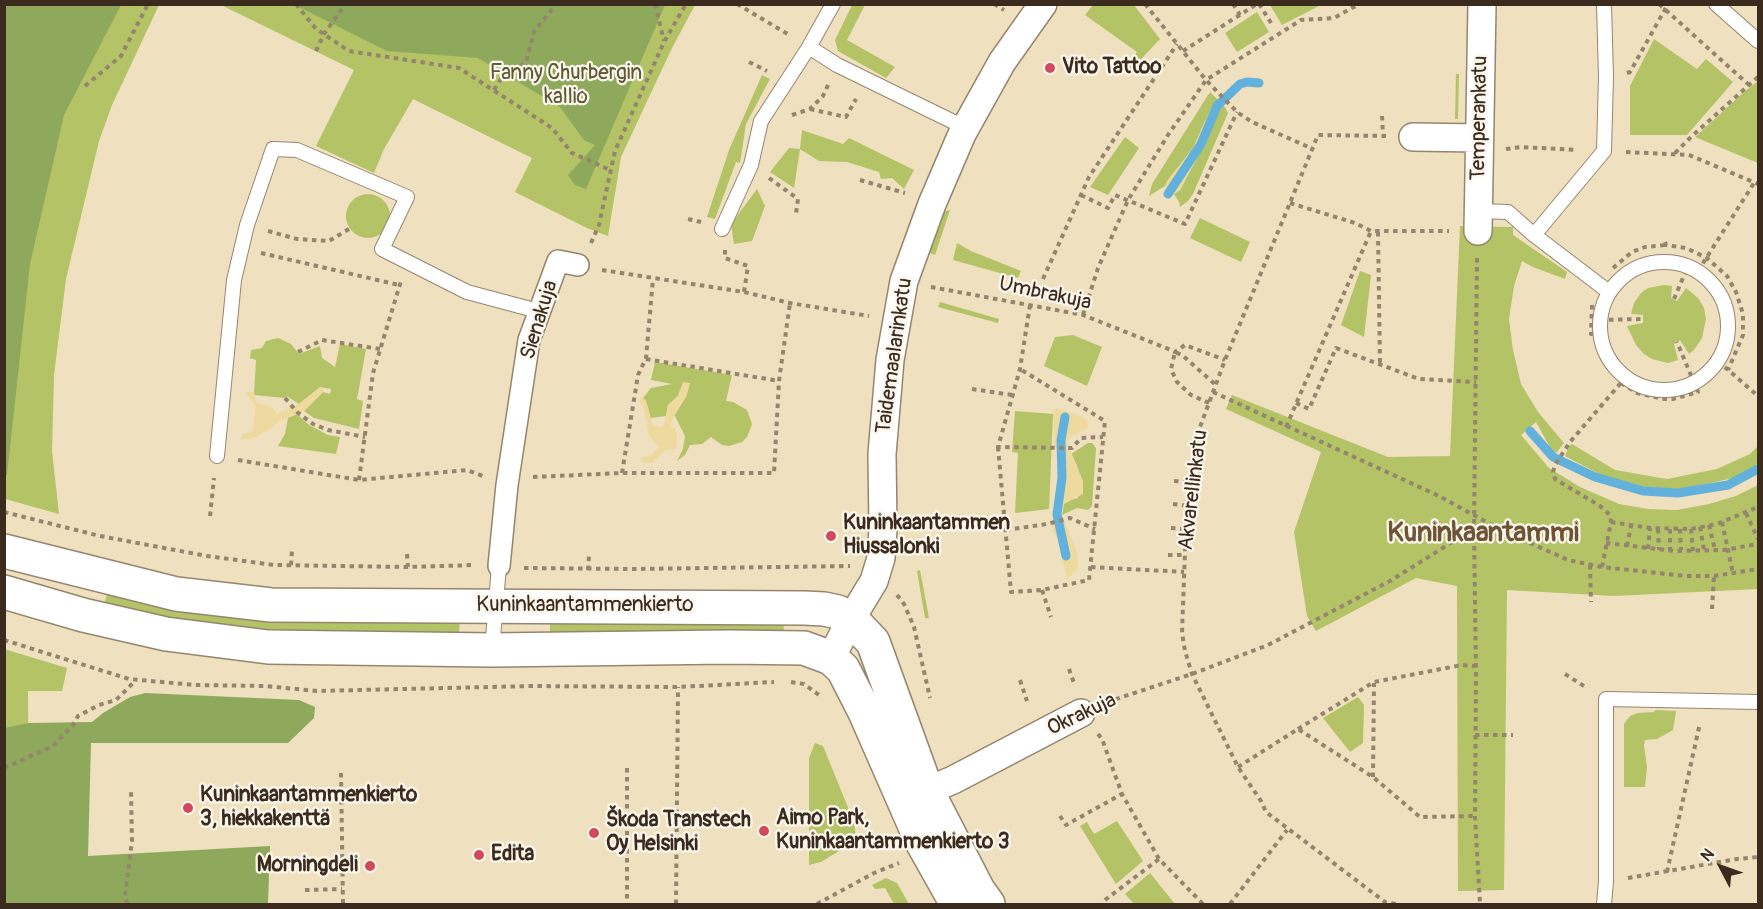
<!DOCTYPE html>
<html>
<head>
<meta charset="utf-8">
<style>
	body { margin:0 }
	#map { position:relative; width:1763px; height:909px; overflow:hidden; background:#efe0bf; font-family:Pangolin,sans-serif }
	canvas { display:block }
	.frame { position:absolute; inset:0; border:6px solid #3b2a1e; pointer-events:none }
	.north { position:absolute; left:1691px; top:837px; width:60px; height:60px; -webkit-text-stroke:4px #fbf7ec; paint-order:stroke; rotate:311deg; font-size:16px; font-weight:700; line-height:24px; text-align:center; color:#3b2a1e }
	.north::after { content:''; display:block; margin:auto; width:21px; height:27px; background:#3b2a1e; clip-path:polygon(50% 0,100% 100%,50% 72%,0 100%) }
</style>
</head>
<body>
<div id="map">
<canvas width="1763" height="909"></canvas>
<div class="frame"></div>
<div class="north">N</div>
</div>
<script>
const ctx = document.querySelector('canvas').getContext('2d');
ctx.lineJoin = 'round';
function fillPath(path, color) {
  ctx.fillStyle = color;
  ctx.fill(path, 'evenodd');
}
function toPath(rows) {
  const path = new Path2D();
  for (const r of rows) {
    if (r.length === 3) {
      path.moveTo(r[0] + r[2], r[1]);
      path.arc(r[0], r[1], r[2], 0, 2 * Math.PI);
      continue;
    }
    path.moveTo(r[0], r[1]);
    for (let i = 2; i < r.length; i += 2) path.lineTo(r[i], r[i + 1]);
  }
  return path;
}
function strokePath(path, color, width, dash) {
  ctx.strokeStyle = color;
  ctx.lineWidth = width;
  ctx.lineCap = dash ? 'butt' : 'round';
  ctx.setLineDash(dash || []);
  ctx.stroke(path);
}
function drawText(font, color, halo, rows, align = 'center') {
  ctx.font = font + ' Pangolin,sans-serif';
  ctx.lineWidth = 4.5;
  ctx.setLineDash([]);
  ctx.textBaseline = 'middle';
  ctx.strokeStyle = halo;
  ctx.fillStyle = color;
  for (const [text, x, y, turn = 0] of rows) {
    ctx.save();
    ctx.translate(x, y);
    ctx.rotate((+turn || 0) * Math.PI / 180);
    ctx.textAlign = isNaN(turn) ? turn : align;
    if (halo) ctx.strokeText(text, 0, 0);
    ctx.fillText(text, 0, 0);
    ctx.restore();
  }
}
fillPath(toPath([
	[4,5,159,5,112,105,99,141,66,279,54,375,52,451,59,514,5,499],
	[221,5,695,5,672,48,621,157,608,236,587,228,515,192,532,158,413,99,384,149,374,173,316,146,354,70],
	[852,5,865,5,847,40,895,67,886,78,838,51,835,40],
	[1093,5,1134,5,1160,39,1129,72,1124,69,1137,52,1085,15],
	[1270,5,1272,4,1321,5,1282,25],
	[1257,12,1269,32,1237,52,1225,33],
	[1654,39,1697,69,1706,59,1733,82,1687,135,1630,135,1630,86],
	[1456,74,1459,74,1458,119,1455,119],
	[762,75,770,79,746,124,740,163,736,162,715,219,707,217,729,150],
	[1758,81,1758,163,1695,137,1744,92],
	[1210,92,1218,100,1211,109,1193,148,1165,186,1149,196,1152,184],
	[1223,104,1228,113,1193,194,1188,201,1180,207,1179,202,1174,194,1180,190,1207,139,1214,116],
	[802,130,843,144,849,138,914,170,904,189,892,178,881,179,879,172,847,162,819,161,800,149,794,188,770,172,789,148,800,149],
	[1125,137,1139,148,1108,195,1090,187],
	[757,189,765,206,752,241,734,244,731,224],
	[368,216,22],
	[950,210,935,255,925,251,933,214],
	[1200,218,1250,242,1241,262,1190,238],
	[1460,226,1513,227,1513,235,1567,272,1565,279,1533,267,1522,261,1514,286,1509,319,1513,350,1521,384,1538,412,1564,443,1556,453,1551,449,1536,422,1521,435,1549,468,1580,487,1619,504,1648,509,1677,510,1709,504,1736,496,1758,485,1758,589,1614,596,1507,590,1504,890,1458,891,1457,586,1416,578,1316,631,1307,616,1294,532,1321,452,1226,409,1232,395,1388,457,1450,456],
	[957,243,971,251,1021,271,1018,278,953,260],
	[1360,271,1371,275,1364,337,1341,325],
	[1664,285,1672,286,1671,298,1677,301,1686,288,1698,298,1704,308,1706,319,1702,338,1694,350,1689,354,1680,340,1674,344,1678,360,1668,363,1652,359,1644,354,1636,345,1627,326,1643,323,1643,315,1631,314,1634,303,1641,293,1648,288],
	[940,302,999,319,998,323,938,307],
	[1073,335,1102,347,1087,386,1044,366,1055,337],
	[278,338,291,344,299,354,320,346,322,358,335,367,340,344,366,349,357,399,363,401,359,429,314,418,304,411,323,392,330,394,331,389,320,387,299,404,287,396,285,398,254,395,256,360,250,358,251,350,262,348,266,341],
	[655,362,732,375,726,401,733,402,747,410,752,424,747,437,742,442,729,446,722,445,711,437,702,444,690,445,685,455,677,461,683,449,685,436,674,414,687,395,682,386,678,396,668,405,666,416,650,418,646,401,643,398,651,388,672,384,651,380],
	[1015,411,1053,414,1049,509,1015,513,1018,453,1012,452],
	[297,414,309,425,328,435,340,437,336,454,278,446,285,434,288,418],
	[1088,443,1092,443,1096,448,1092,506,1088,510,1077,508,1062,515,1064,504,1067,501,1078,498,1077,465,1071,454],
	[1572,444,1615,470,1667,479,1717,469,1750,454,1758,446,1758,463,1751,470,1733,478,1675,491,1647,489,1601,475,1565,456,1569,446],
	[920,570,929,618,925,618,917,571],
	[109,587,460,616,459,634,230,631,104,605],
	[550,616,783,616,784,633,550,634],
	[4,649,67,668,62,691,28,691,29,904,5,904],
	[1358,697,1364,705,1363,743,1350,752,1323,718],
	[1655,710,1676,711,1673,730,1657,739,1645,740,1644,745,1647,767,1645,787,1624,787,1624,724,1630,716,1638,713,1654,712],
	[815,743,823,746,854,822,856,837,844,848,821,862,809,865,809,758],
	[1117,821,1143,861,1116,884,1080,826,1087,822,1094,834],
	[1150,873,1175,904,1134,904,1125,894],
	[886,878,897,883,909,904,894,904,885,888,875,889,872,885]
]), '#b3c366');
fillPath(toPath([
	[4,5,121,5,64,115,30,264,7,475,4,475],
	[295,5,665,5,586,189,575,185,568,175,595,145,584,140,560,107,478,58,387,51],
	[145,693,299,700,315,707,314,718,288,743,91,743,88,856,270,846,268,904,5,904,5,728,29,723,92,722,103,713,130,697]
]), '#8ea95b');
fillPath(toPath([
	[1218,100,1223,104,1214,116,1207,139,1180,190,1174,194,1168,194,1165,186,1167,181,1193,148,1205,121],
	[683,382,690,383,687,395,672,420,671,426,676,430,677,437,676,449,665,450,652,463,645,463,639,459,653,454,659,447,649,436,645,412,639,400,643,398,646,401,653,425,662,427,664,425,668,405,678,396],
	[321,387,324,388,323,392,304,411,279,421,270,429,254,438,241,440,242,435,252,431,254,423,255,408,253,402,246,395,247,392,254,392,256,402,272,407,277,414,299,404],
	[1056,408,1083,417,1089,423,1086,428,1069,438,1067,442,1083,481,1083,494,1064,504,1062,515,1077,552,1078,569,1067,579,1058,541,1052,528,1059,459,1054,443,1053,414]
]), '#eeda9e');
strokePath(toPath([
	[1168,194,1201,144,1217,106,1240,84,1247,82,1259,83],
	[1065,417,1061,440,1062,478,1057,514,1066,556],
	[1530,431,1553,457,1595,477,1643,491,1678,493,1728,485,1758,469]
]), '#61b1dc', 9);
const service = toPath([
	[1716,4,1758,41],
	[809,47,837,65,966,128],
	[1478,211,1508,212,1534,235,1609,292],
	[722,229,751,165,761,121,809,47,833,4],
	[1534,235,1604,151,1606,77,1604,4],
	[1664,326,64],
	[217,456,234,280,247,225,273,149,297,150,407,197,382,249,467,292,538,311],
	[492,650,499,566],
	[1604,904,1606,881,1606,699,1758,702]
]);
const pedestrian = toPath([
	[499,566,507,485,529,340,558,261,578,265]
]);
const minor = toPath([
	[1413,137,1479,138],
	[1478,231,1482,4],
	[831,658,851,619,874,581,881,558,883,529,882,454,890,360,904,281,932,204,962,134,1002,62,1043,4],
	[910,798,953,780,1081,713]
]);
const tertiary = toPath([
	[4,551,176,594,271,605,804,608,824,609,838,612,851,619,873,642,927,791,978,890,988,904],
	[4,592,83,615,166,634,268,647,492,650,728,647,804,648,831,658,843,669,865,712,922,842,957,904]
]);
strokePath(service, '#95856e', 16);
strokePath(pedestrian, '#95856e', 24);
strokePath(minor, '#95856e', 30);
strokePath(tertiary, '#95856e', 36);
strokePath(toPath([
	[296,4,316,29,349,51,459,68,552,128,572,153,610,170],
	[655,4,664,41],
	[737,4,791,36],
	[994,4,1004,10],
	[1145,4,1206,80,1237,112,1252,122,1313,149],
	[1233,4,1240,15],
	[1259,4,1273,26],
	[1659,4,1749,85],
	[316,51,324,34,342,9,343,4],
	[1183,51,1257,4],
	[749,62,767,71],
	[1627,73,1630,72,1668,4],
	[85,86,121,56,148,4],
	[494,90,501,79,526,62,534,32,556,4],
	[810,109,846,117,856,99],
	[792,115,810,109,823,96,828,85],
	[1382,116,1383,134],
	[1386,136,1318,135,1225,360,1197,435,1186,524,1182,633,1185,651,1192,674,1238,767,1261,801,1266,812,1385,902,1396,904],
	[1506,149,1521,147,1577,150],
	[1626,152,1689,155,1758,184],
	[1675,153,1691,137,1758,77],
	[769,178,798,199,796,214],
	[860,180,905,193],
	[1081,195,1108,208,1115,195,1185,224,1237,112],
	[1290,203,1355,223,1371,231,1449,231],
	[688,219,701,222],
	[268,231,297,239,329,241,349,229],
	[1378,232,1380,365],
	[1665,242,1666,245,1686,248,1707,258,1727,276,1736,292,1743,314,1743,335,1728,370],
	[591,243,599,225,615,151,664,42,686,4],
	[725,250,725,258,748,266,744,292],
	[261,253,399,285],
	[1477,258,1474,529,1476,675,1475,816,1480,904],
	[1613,268,1632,252,1645,247,1666,245],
	[602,270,744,292,790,303,869,316],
	[1698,271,1754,183],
	[1043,279,1089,177,1177,44],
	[931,287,1083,315,1171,350,1175,352,1185,345,1225,360],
	[1674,299,1688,266],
	[1030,305,1020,369,998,447,1072,448,1081,438,1103,437],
	[1592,305,1591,334,1600,332],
	[1083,315,1098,268,1128,200,1168,135,1206,80,1301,20,1334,18,1359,4],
	[1600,320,1643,319],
	[298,352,322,340,380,349],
	[646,359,779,381],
	[1718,361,1758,396],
	[1621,383,1637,393,1664,399,1673,399,1698,392,1677,342],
	[972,389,1012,395],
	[1213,392,1439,496,1501,530,1568,560,1602,567,1686,576,1714,576,1758,569],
	[285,398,297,412,313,424,328,430,365,437],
	[1209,403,1191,395,1177,382,1171,369,1175,352,1182,355,1216,385],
	[1296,403,1309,409,1336,348,1419,379,1476,382],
	[1286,427,1371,231],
	[998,447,1011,592,1042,590,1089,580,1105,421,1020,369],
	[238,460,359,480,467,470,483,476],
	[622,473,638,375,646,358,653,279],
	[533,477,622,473,774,473,779,381,790,303],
	[359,480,373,373,401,281],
	[1174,481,1191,482],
	[1173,504,1188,506],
	[4,512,100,536,207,556,274,565,408,567,475,565],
	[1746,513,1758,539],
	[210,516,214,478],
	[967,521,1005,519],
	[1611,522,1650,528,1691,529,1717,524,1758,507],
	[1722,522,1733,574],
	[1709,525,1715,550],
	[1700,527,1704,550],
	[1171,528,1185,529],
	[1658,529,1659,550],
	[1670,529,1670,551],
	[1680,529,1681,550],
	[1691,529,1693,551],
	[1006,530,1047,524,1070,518,1095,529],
	[1606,543,1675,551,1724,550,1758,544],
	[1627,546,1631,526],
	[1648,549,1650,528],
	[407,554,408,567],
	[1168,555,1185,555],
	[291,565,292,550],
	[1590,565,1591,602],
	[1091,567,1184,572],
	[1602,567,1611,522,1610,515,1600,506,1555,479,1553,472,1555,465,1570,442,1626,377],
	[524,568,634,569,850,566],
	[588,570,589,555],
	[1042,590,1051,617],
	[897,595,904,604,914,627,930,698],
	[1712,609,1714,576],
	[4,640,129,679,195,685,265,686,317,691,532,686,678,687,774,682],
	[1069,669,1075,686],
	[1565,674,1587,688],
	[1020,680,1027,701],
	[791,682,804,684,819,695],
	[1107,702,1192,674,1268,645,1390,581,1473,529],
	[1298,729,1374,682,1462,665,1476,666],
	[1098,734,1102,739,1122,794,1159,859,1203,904],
	[1475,735,1513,735],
	[1238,767,1298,729,1373,777,1420,817,1475,816],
	[4,768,53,746,73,725,78,716,99,705,116,700,136,680],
	[627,768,627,904],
	[341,773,343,904],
	[1373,777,1374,683],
	[1060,816,1066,825,1122,794],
	[1667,872,1700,723],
	[1628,878,1737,859,1758,857],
	[305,890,342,889],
	[1105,900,1159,859],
	[127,904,125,896,132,841,131,790],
	[676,904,678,687],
	[817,904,874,873,899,863],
	[1230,904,1287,830]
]), '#95856e', 4, [4.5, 4.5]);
strokePath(service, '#fff', 14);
strokePath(pedestrian, '#fff', 21);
strokePath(minor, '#fff', 27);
strokePath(tertiary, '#fff', 33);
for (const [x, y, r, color] of [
	[1050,68,6,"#d1495b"],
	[831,536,6,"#d1495b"],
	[188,808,6,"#d1495b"],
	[764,831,6,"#d1495b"],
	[594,833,6,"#d1495b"],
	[479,855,6,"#d1495b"],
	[370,866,6,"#d1495b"]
]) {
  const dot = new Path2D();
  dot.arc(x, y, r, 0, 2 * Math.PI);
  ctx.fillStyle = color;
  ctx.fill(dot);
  strokePath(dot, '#fbf7ec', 2);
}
drawText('bold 21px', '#3b2a1e', '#fbf7ec', [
	["Vito Tattoo",1062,68],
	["Kuninkaantammen",843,524],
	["Hiussalonki",843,548],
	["Kuninkaantammenkierto",200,796],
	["3, hiekkakenttä",200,820],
	["Aimo Park,",776,819],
	["Kuninkaantammenkierto 3",776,843],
	["Škoda Transtech",606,821],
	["Oy Helsinki",606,845],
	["Edita",491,855],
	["Morningdeli",358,866,"right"]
], 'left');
drawText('21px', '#5f5834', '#fbf7ec', [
	["Fanny Churbergin",566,74],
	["kallio",566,98]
]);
drawText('21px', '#3b2a1e', '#fbf7ec', [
	["Temperankatu",1480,118,-89],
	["Umbrakuja",1045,294,12],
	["Sienakuja",540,320,-73],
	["Taidemaalarinkatu",895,356,-82],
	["Akvarellinkatu",1194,490,-83],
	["Kuninkaantammenkierto",585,606],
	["Okrakuja",1082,715,-25]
]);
drawText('bold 27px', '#6e5336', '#fbf7ec', [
	["Kuninkaantammi",1483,534]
]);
</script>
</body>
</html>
